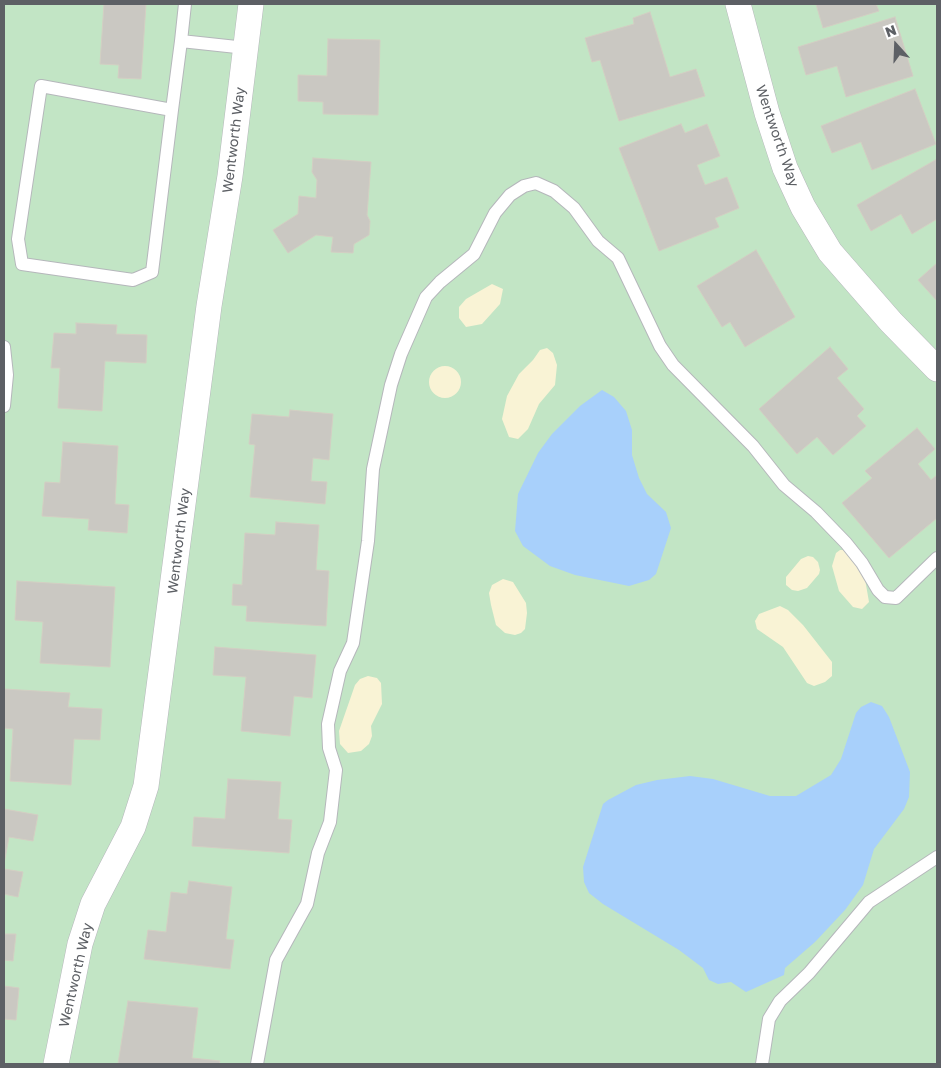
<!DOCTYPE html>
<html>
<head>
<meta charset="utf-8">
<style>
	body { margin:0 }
	#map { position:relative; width:941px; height:1068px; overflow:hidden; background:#eeede5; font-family:"Golos Text",sans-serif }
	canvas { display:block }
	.frame { position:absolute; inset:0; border:5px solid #5d6065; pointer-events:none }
	.north { position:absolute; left:871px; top:20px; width:50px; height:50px; -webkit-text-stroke:4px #fff; paint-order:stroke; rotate:340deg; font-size:14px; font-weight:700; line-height:20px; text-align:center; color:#5d6065 }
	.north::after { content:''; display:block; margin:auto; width:18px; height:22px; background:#5d6065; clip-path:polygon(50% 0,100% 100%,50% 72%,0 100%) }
</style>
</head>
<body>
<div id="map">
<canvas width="941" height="1068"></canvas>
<div class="frame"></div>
<div class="north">N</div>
</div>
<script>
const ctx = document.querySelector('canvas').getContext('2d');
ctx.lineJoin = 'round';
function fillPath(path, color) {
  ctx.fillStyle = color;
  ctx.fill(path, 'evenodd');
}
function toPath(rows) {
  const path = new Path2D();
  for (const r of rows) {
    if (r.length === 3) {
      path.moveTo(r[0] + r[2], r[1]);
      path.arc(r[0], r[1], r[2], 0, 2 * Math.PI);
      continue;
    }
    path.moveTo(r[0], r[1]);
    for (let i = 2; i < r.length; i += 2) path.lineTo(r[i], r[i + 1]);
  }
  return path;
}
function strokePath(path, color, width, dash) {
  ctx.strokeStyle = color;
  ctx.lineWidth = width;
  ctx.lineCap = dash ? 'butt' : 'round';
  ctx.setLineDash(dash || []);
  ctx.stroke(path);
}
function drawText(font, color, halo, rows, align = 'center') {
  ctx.font = font + ' "Golos Text",sans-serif';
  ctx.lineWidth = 4.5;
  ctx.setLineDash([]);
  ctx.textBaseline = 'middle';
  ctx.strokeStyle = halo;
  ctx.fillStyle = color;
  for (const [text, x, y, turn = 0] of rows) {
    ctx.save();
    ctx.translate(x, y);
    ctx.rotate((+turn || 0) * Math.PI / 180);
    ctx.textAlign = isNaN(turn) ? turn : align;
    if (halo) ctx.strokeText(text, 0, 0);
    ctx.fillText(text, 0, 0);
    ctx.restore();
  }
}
fillPath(toPath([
	[4,4,937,4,937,1064,4,1064]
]), '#c2e5c5');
fillPath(toPath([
	[492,284,503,289,500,304,482,324,466,327,459,318,459,307,466,299],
	[547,348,553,353,557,365,555,385,539,404,528,429,518,439,509,437,502,419,507,396,519,374,533,360,540,350],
	[445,382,16],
	[840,550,845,550,854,560,865,579,869,602,862,609,853,607,839,591,832,566,836,553],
	[808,556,813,557,818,562,820,570,819,574,807,588,798,591,792,590,786,585,786,577,801,559],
	[503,579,513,582,526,603,527,613,525,629,521,633,515,635,505,633,496,625,491,605,489,593,492,585],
	[780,606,788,610,803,625,832,662,832,676,825,682,814,686,807,683,783,647,757,629,755,621,759,614],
	[368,676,377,678,381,683,382,704,371,726,372,736,369,744,361,751,348,753,340,744,339,731,355,685,360,679]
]), '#f9f3d5');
fillPath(toPath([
	[602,390,614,397,626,411,632,430,632,455,639,478,647,494,666,512,671,528,656,574,649,580,629,586,575,575,550,566,523,546,515,531,518,494,538,453,552,434,580,406],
	[871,702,882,706,889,717,910,772,909,797,904,809,874,849,863,885,845,910,815,942,785,968,784,975,746,992,731,982,718,984,709,980,703,968,679,950,603,904,589,893,584,882,583,867,603,804,608,800,636,785,657,780,690,776,713,779,770,796,796,796,831,775,841,759,856,713,861,707]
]), '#a8d0fb');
const building = toPath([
	[104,4,146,4,141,79,118,78,119,65,100,64,104,4],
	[816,4,876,4,879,11,823,28,816,4],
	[650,12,670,77,696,69,705,96,619,121,600,60,592,62,585,38,634,24,633,18,650,12],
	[895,17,913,76,846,97,837,66,806,75,798,47,895,17],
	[328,39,380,40,378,115,323,114,323,102,298,101,298,75,327,76,328,39],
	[915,89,936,144,872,170,861,142,832,153,821,126,915,89],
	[681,124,685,133,707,124,720,156,697,165,705,185,727,177,739,208,715,218,719,227,659,251,619,148,681,124],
	[313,158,371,162,367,215,370,221,369,235,354,244,353,253,331,252,333,237,316,235,288,253,273,230,298,214,299,196,316,198,317,180,312,172,313,158],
	[937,159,937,219,912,234,901,214,871,231,857,205,937,159],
	[756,250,795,317,745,347,730,322,722,327,697,286,756,250],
	[937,263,937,301,918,280,937,263],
	[76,323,117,325,116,334,147,335,146,363,105,361,102,411,58,408,60,368,51,368,54,333,76,334,76,323],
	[830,347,848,369,837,378,864,409,857,416,866,426,833,455,817,437,797,454,759,409,830,347],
	[290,410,333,414,329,460,313,458,311,481,327,482,325,504,250,497,255,445,249,444,252,414,289,417,290,410],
	[917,428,935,449,918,464,931,480,937,475,937,518,889,558,842,503,872,478,865,471,917,428],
	[63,442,118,446,115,504,129,505,127,533,88,530,89,519,42,516,45,482,60,483,63,442],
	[276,522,319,525,316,570,329,571,326,626,246,621,247,606,232,605,233,584,242,585,245,533,275,535,276,522],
	[17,581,115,587,110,667,40,663,43,622,15,620,17,581],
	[215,647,316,655,312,698,294,696,290,736,241,731,246,677,213,675,215,647],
	[4,689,70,693,68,707,102,709,100,740,74,739,71,785,10,781,13,729,4,728,4,689],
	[228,779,281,782,278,819,292,820,289,853,192,846,194,817,225,819,228,779],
	[4,809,38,815,33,841,9,837,4,864,4,809],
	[4,869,23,872,18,897,4,894,4,869],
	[189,881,232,887,226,939,234,940,230,969,144,959,148,930,166,932,171,892,187,894,189,881],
	[4,934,16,934,13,961,4,960,4,934],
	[4,986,19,988,16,1020,4,1019,4,986],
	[128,1001,198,1008,192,1058,220,1061,219,1064,118,1064,128,1001]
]);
fillPath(building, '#cac8c2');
strokePath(building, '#d3cfc3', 1);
const service = toPath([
	[181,41,246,48],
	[172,110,41,86,18,239,22,264,133,280,152,272,172,110,181,41,185,4],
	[4,347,7,375,4,406],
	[257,1064,276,960,307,904,318,853,330,822,336,770,329,748,328,724,340,671,353,643,368,541,373,469,391,385,401,354,426,297,440,282,474,254,495,213,510,195,524,186,536,183,554,191,574,208,598,241,618,258,660,346,673,365,753,446,784,485,816,512,846,543,862,563,878,590,885,597,896,598,937,558],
	[762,1064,769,1019,780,1001,809,973,869,902,937,857]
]);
const minor = toPath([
	[738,4,767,113,785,168,803,207,830,252,891,322,937,369],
	[56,1064,80,944,93,904,133,827,146,786,209,306,230,176,251,4]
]);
strokePath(service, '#b5b7bb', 14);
strokePath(minor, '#b5b7bb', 26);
strokePath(service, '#fff', 12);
strokePath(minor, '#fff', 25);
drawText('14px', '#5d6065', '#fff', [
	["Wentworth Way",777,136,71],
	["Wentworth Way",234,140,-83],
	["Wentworth Way",179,541,-83],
	["Wentworth Way",76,975,-77]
]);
</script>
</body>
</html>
